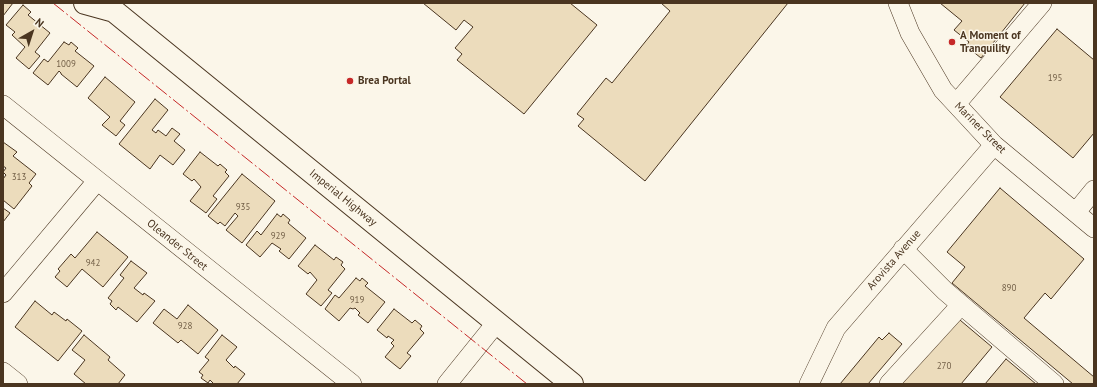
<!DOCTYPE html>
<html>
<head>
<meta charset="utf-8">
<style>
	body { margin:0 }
	#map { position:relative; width:1097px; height:387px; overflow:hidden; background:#fbf6e9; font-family:"PT Sans",sans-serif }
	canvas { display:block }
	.frame { position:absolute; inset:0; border:4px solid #4a3520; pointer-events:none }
	.north { position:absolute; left:12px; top:12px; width:40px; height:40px; -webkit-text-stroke:3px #fbf6e9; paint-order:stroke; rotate:39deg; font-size:11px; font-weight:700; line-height:16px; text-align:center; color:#4a3520 }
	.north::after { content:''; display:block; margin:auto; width:14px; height:18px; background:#4a3520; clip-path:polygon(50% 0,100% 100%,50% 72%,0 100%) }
</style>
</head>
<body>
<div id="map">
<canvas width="1097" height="387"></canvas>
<div class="frame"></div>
<div class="north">N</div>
</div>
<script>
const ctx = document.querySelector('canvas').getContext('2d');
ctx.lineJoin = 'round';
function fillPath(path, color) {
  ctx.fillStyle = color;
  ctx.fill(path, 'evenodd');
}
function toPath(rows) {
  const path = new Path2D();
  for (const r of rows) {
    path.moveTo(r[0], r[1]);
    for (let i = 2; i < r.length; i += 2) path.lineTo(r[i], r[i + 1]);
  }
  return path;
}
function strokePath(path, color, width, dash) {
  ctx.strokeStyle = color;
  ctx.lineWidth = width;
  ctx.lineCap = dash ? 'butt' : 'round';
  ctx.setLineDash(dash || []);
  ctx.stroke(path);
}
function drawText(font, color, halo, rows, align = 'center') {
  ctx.font = font + ' "PT Sans",sans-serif';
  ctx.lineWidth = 3;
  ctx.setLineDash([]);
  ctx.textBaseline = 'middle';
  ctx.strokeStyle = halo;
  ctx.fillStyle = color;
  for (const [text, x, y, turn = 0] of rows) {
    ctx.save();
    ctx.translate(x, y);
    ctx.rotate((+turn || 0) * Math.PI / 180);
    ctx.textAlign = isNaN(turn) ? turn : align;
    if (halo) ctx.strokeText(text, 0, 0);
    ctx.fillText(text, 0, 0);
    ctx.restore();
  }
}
const building = toPath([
	[3,3,13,3,3,16,3,3],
	[423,3,570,3,597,25,524,114,457,60,462,54,455,48,473,27,464,20,456,30,423,3],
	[661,3,788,3,645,181,578,126,584,119,577,114,606,78,612,83,670,11,661,3],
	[940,3,1025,3,981,58,966,46,969,42,954,30,962,21,940,3],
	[23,5,31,12,28,15,50,33,35,52,40,56,29,69,16,58,25,47,12,35,15,32,6,25,23,5],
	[1057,29,1094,60,1094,133,1073,158,1000,97,1057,29],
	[64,42,69,45,71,42,78,48,75,51,94,66,77,87,61,74,61,73,59,71,48,85,33,73,44,59,48,62,64,42],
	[105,77,135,102,120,121,125,125,116,136,102,125,110,117,88,98,105,77],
	[155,99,168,110,152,130,156,133,158,130,166,136,172,128,180,134,174,141,185,150,173,165,160,155,150,169,119,144,155,99],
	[3,142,17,152,13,156,36,174,29,183,32,186,14,209,3,200,3,179,6,175,3,172,6,168,3,166,3,142],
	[200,152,218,166,220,164,227,170,225,172,229,176,213,196,217,199,206,213,190,201,201,187,194,179,192,181,183,174,200,152],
	[242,174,275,201,242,243,226,230,238,216,235,213,225,226,220,222,218,224,208,216,242,174],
	[1000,188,1084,259,1051,299,1045,293,1024,318,1094,377,1094,384,1073,384,952,283,965,267,947,252,1000,188],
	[3,208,10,213,3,222,3,208],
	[277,214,281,217,283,214,290,220,288,223,306,238,289,259,279,251,281,249,272,243,260,257,246,245,257,231,261,235,277,214],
	[97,232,128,257,103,287,82,269,67,287,55,277,60,271,58,269,71,254,75,258,97,232],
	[315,245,334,260,336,257,343,262,341,265,345,269,328,290,332,293,321,306,306,294,317,280,310,272,308,274,298,266,315,245],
	[131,261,147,273,134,288,143,295,144,293,155,301,137,322,118,307,116,310,110,304,112,301,108,298,124,278,120,275,131,261],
	[356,278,360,281,362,278,368,283,365,286,385,302,368,323,358,315,360,313,355,308,353,309,350,308,339,321,325,309,335,295,339,298,356,278],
	[35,301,52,315,54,312,66,321,67,319,82,331,58,361,15,327,35,301],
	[188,305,218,330,198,354,181,340,178,343,153,323,164,309,177,319,188,305],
	[394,309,412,323,415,320,422,326,420,329,424,333,407,353,411,356,400,369,385,357,394,346,391,343,394,340,388,336,387,338,377,330,394,309],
	[954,315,992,347,961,384,897,384,954,315],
	[889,333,902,344,868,384,840,384,879,337,882,340,889,333],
	[84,335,110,357,108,360,125,375,118,384,86,384,74,374,85,360,72,350,84,335],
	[222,335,237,347,226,360,234,368,235,366,245,374,237,384,214,384,210,380,208,383,201,378,203,375,199,372,209,360,205,357,222,335],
	[1006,359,1036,384,985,384,1006,359]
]);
fillPath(building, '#ecdcbc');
strokePath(building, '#4a3520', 1);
const minor = toPath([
	[898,3,910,33,943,90,994,145,1094,228],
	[956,104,1042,3],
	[3,105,352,384],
	[1076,212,1094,190],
	[903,249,945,291,1054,384],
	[3,293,97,181],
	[3,372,18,384],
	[447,384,497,322],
	[809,384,836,328,994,145],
	[889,384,961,305]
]);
const major = toPath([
	[85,3,114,11,572,384]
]);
strokePath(minor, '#4a3520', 20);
strokePath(major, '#4a3520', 24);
strokePath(minor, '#fbf6e9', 19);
strokePath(major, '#fbf6e9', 22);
strokePath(toPath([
	[53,3,527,384]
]), '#c62828', 1, [14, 3, 2, 3]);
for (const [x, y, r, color] of [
	[952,42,4,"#c62828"],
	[350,81,4,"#c62828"]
]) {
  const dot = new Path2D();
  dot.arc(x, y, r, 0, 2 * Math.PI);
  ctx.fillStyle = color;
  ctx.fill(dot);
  strokePath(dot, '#fbf6e9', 1.5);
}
drawText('9px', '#725f47', null, [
	["1009",66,64],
	["195",1055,78],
	["313",19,177],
	["935",243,207],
	["929",278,236],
	["942",93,263],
	["890",1009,288],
	["919",357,300],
	["928",185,326],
	["270",944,366]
]);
drawText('bold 11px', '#4a3520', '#fbf6e9', [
	["A Moment of",960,36],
	["Tranquility",960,49],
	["Brea Portal",358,81]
], 'left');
drawText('11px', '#4a3520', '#fbf6e9', [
	["Mariner Street",980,128,45],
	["Imperial Highway",343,198,39],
	["Oleander Street",177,245,39],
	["Arovista Avenue",894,260,-49]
]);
</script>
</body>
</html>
